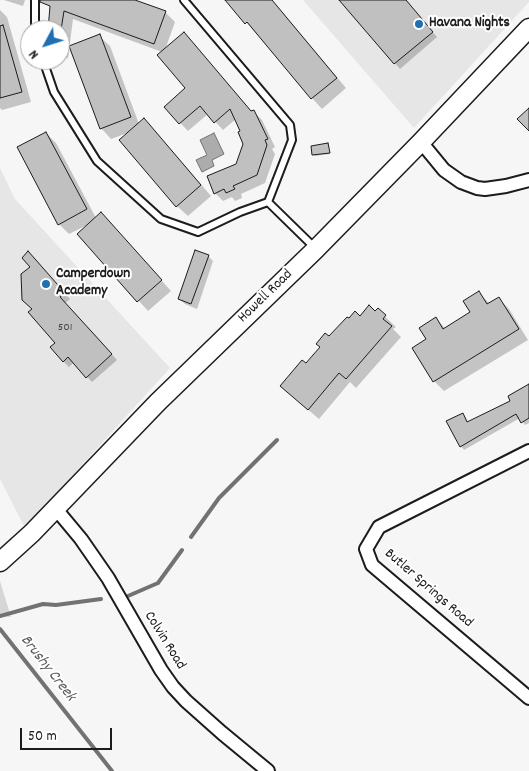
<!DOCTYPE html>
<html>
<head>
<meta charset="utf-8">
<style>
	body { margin:0 }
	#map { position:relative; width:529px; height:771px; overflow:hidden; background:#f6f6f6; font-family:Dekko,sans-serif }
	canvas { display:block }
	.north { position:absolute; left:20px; top:20px; width:50px; height:50px; box-sizing:border-box; background:#fff; border:1px solid #a4a4a4; border-radius:50%; rotate:230deg; font-size:14px; font-weight:700; line-height:20px; text-align:center; color:#1c1c1c }
	.north::after { content:''; display:block; margin:auto; width:18px; height:22px; background:#1f6fb2; clip-path:polygon(50% 0,100% 100%,50% 72%,0 100%) }
	.scale { position:absolute; left:20px; top:728px; width:92px; height:22px; box-sizing:border-box; border:2px solid #1c1c1c; border-top:0; padding-left:6px; font-size:15px; line-height:18px; white-space:nowrap; color:#1c1c1c; -webkit-text-stroke:4px #fff; paint-order:stroke }
</style>
</head>
<body>
<div id="map">
<canvas width="529" height="771"></canvas>
<div class="north">N</div>
<div class="scale">50 m</div>
</div>
<script>
const ctx = document.querySelector('canvas').getContext('2d');
ctx.lineJoin = 'round';
function fillPath(path, color) {
  ctx.fillStyle = color;
  ctx.fill(path, 'evenodd');
}
function toPath(rows) {
  const path = new Path2D();
  for (const r of rows) {
    path.moveTo(r[0], r[1]);
    for (let i = 2; i < r.length; i += 2) path.lineTo(r[i], r[i + 1]);
  }
  return path;
}
function strokePath(path, color, width, dash) {
  ctx.strokeStyle = color;
  ctx.lineWidth = width;
  ctx.lineCap = dash ? 'butt' : 'round';
  ctx.setLineDash(dash || []);
  ctx.stroke(path);
}
function drawText(font, color, halo, rows, align = 'center') {
  ctx.font = font + ' Dekko,sans-serif';
  ctx.lineWidth = 4;
  ctx.setLineDash([]);
  ctx.textBaseline = 'middle';
  ctx.strokeStyle = halo;
  ctx.fillStyle = color;
  for (const [text, x, y, turn = 0] of rows) {
    ctx.save();
    ctx.translate(x, y);
    ctx.rotate((+turn || 0) * Math.PI / 180);
    ctx.textAlign = isNaN(turn) ? turn : align;
    if (halo) ctx.strokeText(text, 0, 0);
    ctx.fillText(text, 0, 0);
    ctx.restore();
  }
}
fillPath(toPath([
	[303,0,529,0,529,2,414,128],
	[0,168,15,199,170,368,25,528,0,479]
]), '#e6e6e6');
fillPath(toPath([
	[0,581,11,617,0,616]
]), '#d6d6d6');
const water = toPath([
	[214,133,224,154,212,160,214,166,202,172,196,160,207,155,200,140,214,133]
]);
fillPath(water, '#acacac');
strokePath(water, '#727272', 1);
fillPath(toPath([
	[4,0,25,0,23,6],
	[52,0,132,0,165,12,175,22,165,50,184,33,252,112,254,112,262,120,275,147,272,149,275,154,265,183,241,194,242,198,235,201,232,197,223,201,215,193,236,165,245,144,242,132,236,119,223,130,208,114,188,131,165,107,187,88,162,52,73,19,68,58,60,57,60,30,49,30],
	[227,0,272,0,346,88,322,109,312,98],
	[341,0,405,0,437,37,400,69],
	[0,10,7,17,31,102,2,110,0,108],
	[99,36,110,46,139,124,154,130,211,196,188,216,177,206,121,140,130,132,111,139,101,128],
	[46,133,56,143,96,218,111,224,171,291,148,311,78,234,88,225,87,225,69,234,59,224],
	[328,145,329,146,330,154,315,156,313,155],
	[208,256,213,261,197,309,185,304,179,299],
	[34,258,70,299,65,303,117,360,92,382,74,362,69,367,63,361,57,343,34,309,31,268],
	[479,293,489,303,499,299,509,309,528,340,444,391,434,381,427,340,436,319,445,328,471,313],
	[378,310,396,327,393,329,401,337,356,388,350,382,319,419,292,396,282,386,306,365,329,338,360,318,375,313],
	[529,385,529,423,525,425,520,418,464,450,461,446,463,414,466,418,468,422,512,402]
]), '#0003');
strokePath(toPath([
	[191,537,219,498,277,440],
	[128,596,158,583,182,550],
	[0,616,43,604,56,605,101,599],
	[0,629,112,771]
]), '#727272', 4);
const building = toPath([
	[40,0,135,0,166,11,154,44,64,11,61,30,48,30,50,6,40,2,40,0],
	[225,0,272,0,337,78,311,99,247,22,245,24,225,0],
	[339,0,406,0,433,32,394,64,339,0],
	[3,25,22,92,0,98,0,26,3,25],
	[184,32,251,111,254,110,268,139,265,140,267,145,257,175,233,186,235,189,226,193,224,189,214,194,207,176,236,164,243,144,238,132,240,131,230,109,214,123,200,106,179,124,164,107,185,88,157,55,184,32],
	[100,34,131,117,100,129,69,46,100,34],
	[529,108,529,131,517,119,529,108],
	[144,118,201,185,176,207,119,140,144,118],
	[46,132,87,209,58,225,17,147,46,132],
	[328,143,330,153,312,155,311,146,328,143],
	[101,212,162,280,137,302,77,234,101,212],
	[195,250,209,255,191,304,178,299,195,250],
	[28,251,65,293,60,297,112,354,86,378,68,357,63,362,50,347,55,343,28,312,32,309,22,300,21,274,30,267,22,258,28,251],
	[479,291,487,304,499,297,519,329,433,382,412,348,426,339,419,328,436,317,443,329,470,312,463,301,479,291],
	[369,305,375,311,378,308,386,315,383,319,392,326,346,379,339,373,308,410,280,386,302,360,306,363,320,347,316,344,325,333,329,336,347,317,349,318,355,311,360,316,369,305],
	[529,384,529,418,521,423,516,414,460,447,446,421,463,413,467,422,510,401,508,396,529,384]
]);
fillPath(building, '#c0c0c0');
strokePath(building, '#1c1c1c', 1);
const service = toPath([
	[35,30,35,0],
	[43,60,54,92,97,161,161,219,198,232,240,212,268,202,292,140,290,125,184,0],
	[268,202,315,248]
]);
const minor = toPath([
	[421,142,444,170,461,182,477,188,485,189,506,186,529,180],
	[529,451,379,527,366,549,372,565,529,698],
	[56,509,81,539,108,578,161,670,173,687,186,701,222,733,268,771]
]);
const secondary = toPath([
	[0,562,32,533,158,402,316,249,421,142,529,28]
]);
strokePath(service, '#1c1c1c', 10);
strokePath(minor, '#1c1c1c', 16);
strokePath(secondary, '#1c1c1c', 21);
strokePath(service, '#fff', 6);
strokePath(minor, '#fff', 12);
strokePath(secondary, '#fff', 18);
for (const [x, y, r, color] of [
	[419,24,5,"#1f6fb2"],
	[46,284,5,"#1f6fb2"]
]) {
  const dot = new Path2D();
  dot.arc(x, y, r, 0, 2 * Math.PI);
  ctx.fillStyle = color;
  ctx.fill(dot);
  strokePath(dot, '#fff', 2);
}
drawText('12px', '#454545', null, [
	["501",65,328]
]);
drawText('bold 15px', '#1c1c1c', '#fff', [
	["Havana Nights",429,24],
	["Camperdown",56,275],
	["Academy",56,292]
], 'left');
drawText('15px', '#1c1c1c', '#fff', [
	["Howell Road",266,297,-44],
	["Butler Springs Road",428,589,41],
	["Colvin Road",164,641,58]
]);
drawText('italic 16px', '#5d5d5d', '#fff', [
	["Brushy Creek",47,669,52]
]);
</script>
</body>
</html>
